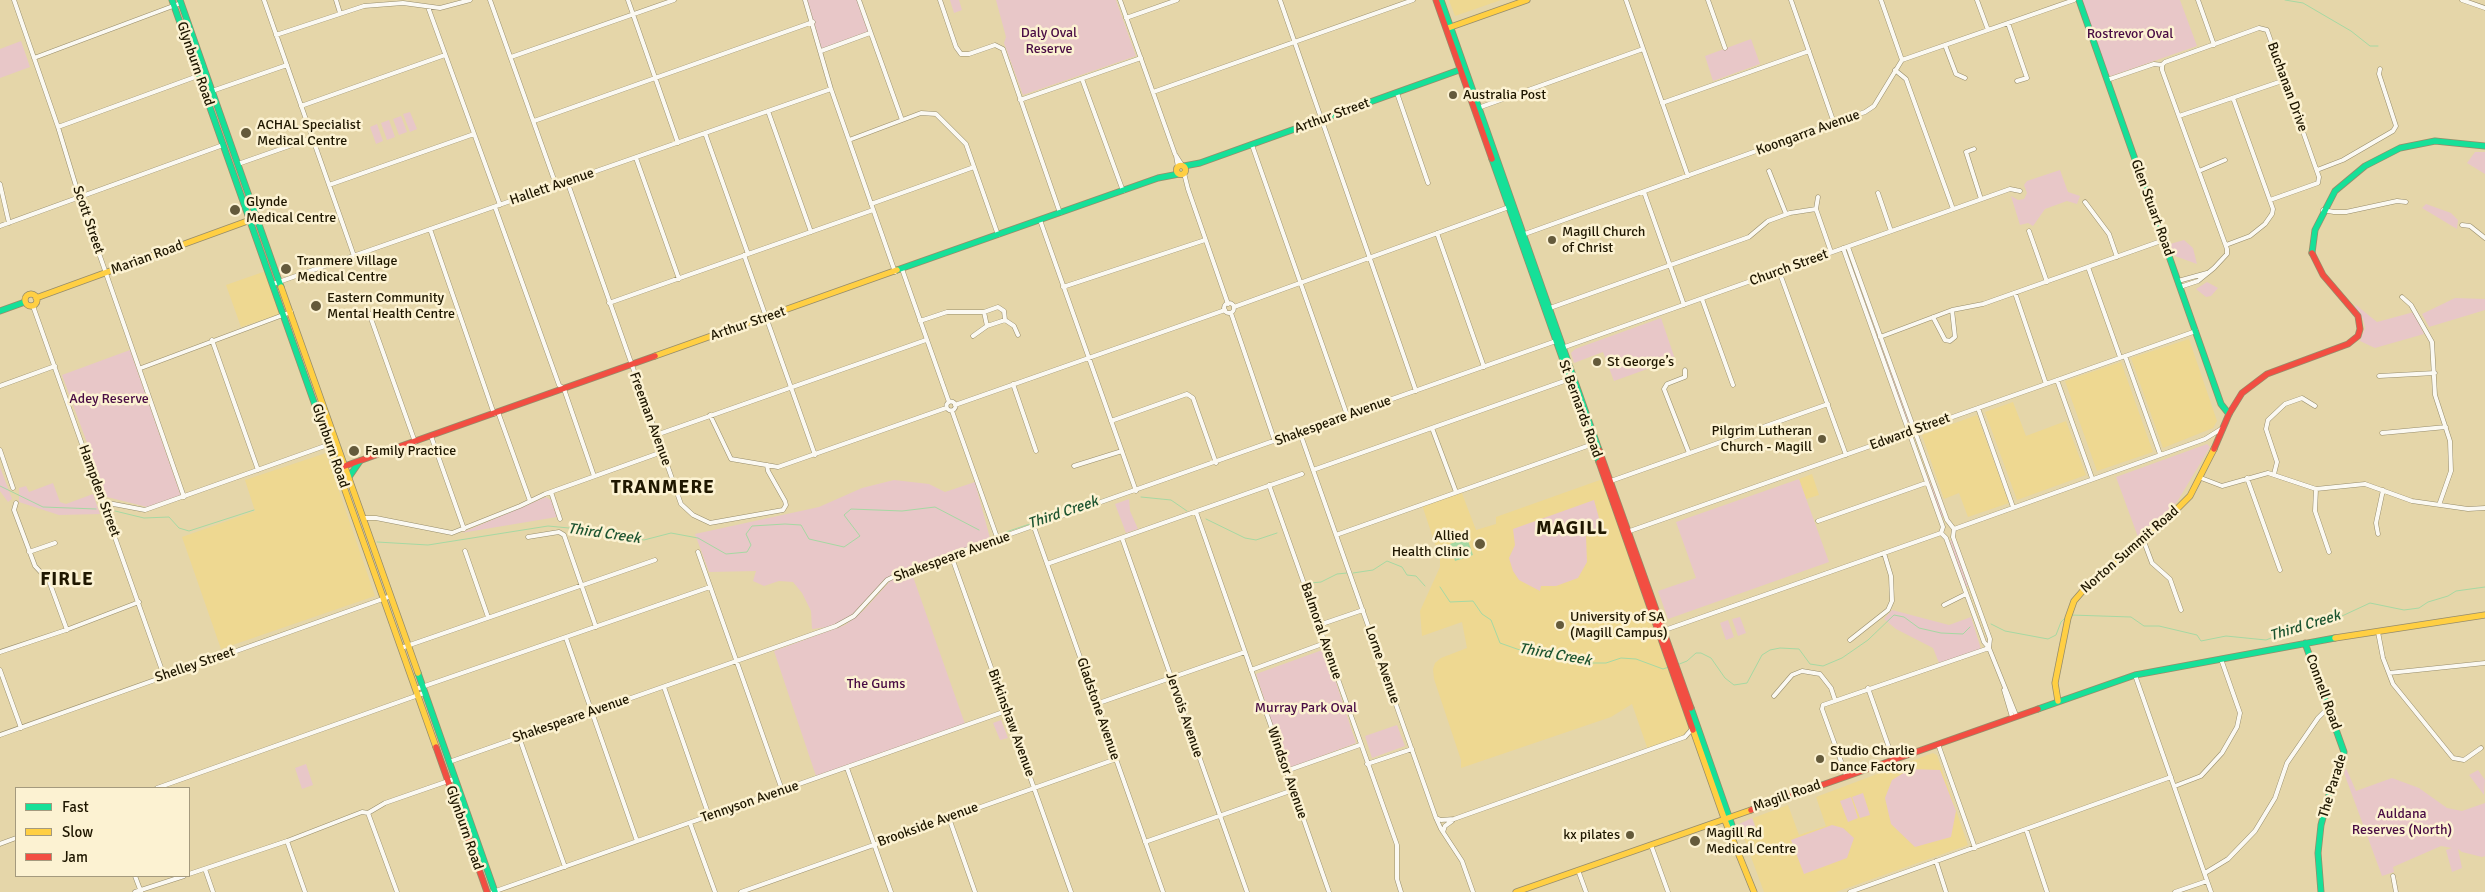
<!DOCTYPE html>
<html>
<head>
<meta charset="utf-8">
<style>
	body { margin:0 }
	#map { position:relative; width:2485px; height:892px; overflow:hidden; background:#e5d6a9; font-family:Signika,sans-serif }
	canvas { display:block }
	.legend { position:absolute; left:15px; top:787px; width:175px; height:90px; box-sizing:border-box; background:#fcf2d2; border:1px solid #a49a7e; margin:0; padding:6px 9px; list-style:none; font-size:15px; color:#1f1700 }
	.legend li { display:flex; align-items:center; gap:10px; height:25px }
	.legend b { width:25px; border:1px solid #a49a7e }
</style>
</head>
<body>
<div id="map">
<canvas width="2485" height="892"></canvas>
<ul class="legend">
<li><b style="height:6px;background:#16e098"></b>Fast</li>
<li><b style="height:6px;background:#ffcf43"></b>Slow</li>
<li><b style="height:6px;background:#f24e42"></b>Jam</li>
</ul>
</div>
<script>
const ctx = document.querySelector('canvas').getContext('2d');
ctx.lineJoin = 'round';
function fillPath(path, color) {
  ctx.fillStyle = color;
  ctx.fill(path, 'evenodd');
}
function toPath(rows) {
  const path = new Path2D();
  for (const r of rows) {
    if (r.length === 3) {
      path.moveTo(r[0] + r[2], r[1]);
      path.arc(r[0], r[1], r[2], 0, 2 * Math.PI);
      continue;
    }
    path.moveTo(r[0], r[1]);
    for (let i = 2; i < r.length; i += 2) path.lineTo(r[i], r[i + 1]);
  }
  return path;
}
function strokePath(path, color, width, dash) {
  ctx.strokeStyle = color;
  ctx.lineWidth = width;
  ctx.lineCap = dash ? 'butt' : 'round';
  ctx.setLineDash(dash || []);
  ctx.stroke(path);
}
function drawText(font, color, halo, rows, align = 'center') {
  ctx.font = font + ' Signika,sans-serif';
  ctx.lineWidth = 5;
  ctx.setLineDash([]);
  ctx.textBaseline = 'middle';
  ctx.strokeStyle = halo;
  ctx.fillStyle = color;
  for (const [text, x, y, turn = 0] of rows) {
    ctx.save();
    ctx.translate(x, y);
    ctx.rotate((+turn || 0) * Math.PI / 180);
    ctx.textAlign = isNaN(turn) ? turn : align;
    if (halo) ctx.strokeText(text, 0, 0);
    ctx.fillText(text, 0, 0);
    ctx.restore();
  }
}
fillPath(toPath([
	[1449,0,1501,0,1455,16],
	[266,271,281,314,241,327,226,285],
	[2189,339,2217,421,2213,428,2163,448,2131,358],
	[2121,362,2153,452,2097,471,2065,381],
	[2013,402,2026,436,2066,421,2086,475,2017,500,1985,412],
	[1977,415,2009,503,1968,517,1959,493,1944,499,1922,435],
	[326,453,375,596,221,649,182,537,255,511,245,480],
	[1812,474,1819,495,1806,499,1799,479],
	[1600,480,1607,483,1693,728,1685,737,1648,750,1632,704,1611,717,1461,768,1461,760,1434,679,1433,669,1435,663,1441,658,1467,648,1462,622,1422,636,1420,611,1440,567,1440,559,1422,505,1461,491,1476,530,1496,524,1496,517],
	[1933,753,1937,755,1968,845,1836,892,1764,892,1744,838,1758,833,1753,818,1788,805,1799,835,1826,826,1816,797]
]), '#eed891');
fillPath(toPath([
	[805,0,859,0,870,33,821,51],
	[950,0,959,0,962,10,954,13],
	[996,0,1116,0,1136,56,1023,95,1004,43,1006,37],
	[2081,0,2180,0,2197,46,2111,76,2107,73],
	[1751,39,1760,64,1713,81,1705,56],
	[21,41,30,67,0,78,0,49],
	[410,112,417,129,410,132,403,114],
	[401,116,407,132,399,135,393,119],
	[389,120,395,137,387,140,381,123],
	[377,124,383,141,376,144,370,127],
	[2475,152,2485,152,2485,174,2467,163],
	[2060,170,2068,192,2080,196,2077,204,2067,201,2045,209,2033,226,2028,223,2020,225,2011,196,2018,200,2024,199,2027,193,2024,185,2027,181],
	[2426,204,2451,213,2458,220,2457,229,2422,208],
	[2184,240,2193,248,2197,264,2175,256,2170,244],
	[1848,255,1910,425,1908,426,1846,256],
	[2207,282,2218,288,2211,296,2206,297,2196,289],
	[2455,298,2485,299,2485,310,2429,327,2422,314],
	[2356,305,2377,322,2414,312,2424,334,2375,348,2360,341,2365,328,2363,319,2355,306],
	[1661,318,1675,359,1614,381,1603,352,1574,363,1571,353,1575,349],
	[130,350,181,496,147,507,107,497,62,375],
	[2207,444,2210,447,2177,502,2138,537,2116,477],
	[0,467,12,499,8,502,0,491],
	[1923,467,1924,467,1944,516,1941,517],
	[1799,479,1829,562,1668,619,1658,591,1696,578,1676,522],
	[894,480,929,484,945,492,975,482,991,542,893,576,861,609,836,626,812,629,811,611,802,593,793,582,779,581,764,586,753,581,756,571,709,572,695,534,819,507,862,488],
	[53,483,60,502,66,504,93,494,100,514,59,515,19,502,19,488,26,486,29,492],
	[546,497,551,500,557,517,461,533],
	[1129,499,1130,511,1138,529,1126,533,1115,504],
	[1594,500,1602,529,1586,536,1587,562,1578,578,1556,586,1541,586,1540,591,1519,580,1513,571,1509,558,1515,545,1513,529],
	[1952,540,1968,586,1966,587,1950,541],
	[911,571,965,724,816,776,774,651,845,625,864,610,891,580],
	[1892,610,1949,625,1971,617,1981,649,1939,663,1933,648,1896,629,1884,619],
	[1740,617,1746,633,1738,636,1732,619],
	[1728,620,1734,637,1726,640,1720,623],
	[1325,649,1356,743,1287,769,1256,674],
	[1001,720,1008,738,1000,740,993,723],
	[1397,725,1405,746,1372,758,1365,736],
	[306,764,313,785,302,789,295,768],
	[2346,768,2356,791,2392,778,2419,788,2447,808,2462,811,2485,803,2485,856,2482,857,2462,852,2458,849,2462,868,2452,872,2446,850,2452,848,2441,846,2393,867,2394,872,2382,876,2344,773],
	[1910,769,1940,770,1956,811,1951,837,1915,847,1891,824,1885,798,1892,780],
	[2478,770,2485,780,2484,795,2469,775],
	[1863,793,1870,815,1860,818,1852,797],
	[1851,797,1858,818,1848,822,1840,801],
	[1752,818,1757,833,1744,837,1739,824],
	[1832,825,1843,828,1854,838,1847,858,1804,874,1791,840]
]), '#e8c7c8');
fillPath(toPath([
	[1467,538,1473,555,1455,561,1450,544]
]), '#a6d8a3');
strokePath(toPath([
	[2285,0,2303,3,2351,31,2370,46,2378,46],
	[0,486,43,507,96,509],
	[1141,497,1171,500,1187,511],
	[115,511,144,518,169,517,179,528,189,531,254,510],
	[1206,519,1245,538,1256,540,1277,533],
	[1006,532,1107,498],
	[377,542,428,545,548,526,590,530,644,540,671,533,698,538,726,554,747,552,751,545,746,534,752,526,785,524,801,525,809,539,844,547,860,536,844,515,851,509,902,511,935,507,979,530],
	[1353,573,1373,570,1387,561,1402,567,1407,575,1416,576,1425,586],
	[1311,583,1321,582,1337,574,1347,573],
	[1440,587,1450,602,1473,601,1482,614,1491,620,1500,643,1517,649,1536,655,1576,659,1589,663,1606,663,1621,658,1636,659,1663,669,1669,667],
	[2071,615,2131,617,2144,626,2159,626,2197,635,2201,641,2226,636,2266,640,2317,620,2342,616,2370,603,2404,610,2419,608,2428,602,2448,596,2456,591,2485,587],
	[1991,624,2005,631,2048,639,2056,635,2061,622,2067,616],
	[1677,665,1687,661,1696,653,1701,653,1711,658,1725,678,1734,685,1747,683,1762,655,1770,650,1780,648,1799,649,1810,664,1823,666,1842,658,1868,640,1894,615,1904,617,1919,628,1941,633,1963,634,1970,627]
]), '#a6d8a3', 1);
const street = toPath([
	[14,0,58,127,79,196,184,497],
	[264,0,354,256],
	[336,0,340,13],
	[490,0,556,185],
	[628,0,678,143],
	[805,0,831,89,895,272],
	[859,0,902,120],
	[940,0,956,47,961,54,969,54,995,45,1003,49,1060,213],
	[1120,0,1175,154,1182,165],
	[1280,0,1416,391],
	[1626,0,1688,176],
	[1708,0,1725,48],
	[1791,0,1834,123],
	[1881,0,1902,60],
	[1977,0,1988,30],
	[2198,0,2214,45],
	[2462,0,2485,8],
	[428,7,500,205],
	[1126,18,1177,0],
	[2008,23,2027,78,2017,81],
	[276,35,364,6,403,3,440,8,470,0],
	[1945,45,1956,74,1965,78],
	[821,51,870,33],
	[511,57,674,0],
	[34,58,181,3],
	[1895,70,1906,79,1953,209],
	[1082,79,1123,191],
	[2107,80,2154,64,2162,65],
	[212,91,287,65],
	[1153,92,1413,0],
	[1397,93,1428,183],
	[1020,100,1141,58],
	[1662,103,1809,51],
	[301,106,445,55],
	[1478,108,1643,49],
	[768,111,811,232],
	[2179,116,2285,80],
	[534,121,813,22],
	[58,127,206,73],
	[705,133,748,254],
	[849,140,921,113,936,114,966,144,998,235],
	[1252,145,1347,415],
	[1974,149,1966,152,1981,199],
	[1176,156,1178,167],
	[636,158,679,279],
	[238,164,312,138],
	[2317,170,2343,160,2393,131,2396,126,2379,74,2380,69],
	[1769,171,1786,214],
	[2199,171,2225,160],
	[1184,173,1188,189,1228,304],
	[567,181,681,504,693,515,710,523,783,510,786,505,785,501,768,471,767,465],
	[0,184,9,223],
	[329,185,474,134],
	[1644,192,1684,305],
	[1878,193,1891,231],
	[2085,202,2109,234,2117,257],
	[871,204,974,167],
	[495,207,559,385,564,389,594,476],
	[1816,209,1818,197],
	[2323,210,2334,212,2346,212,2397,201,2406,202],
	[1040,220,1136,491],
	[2462,225,2470,226,2485,238],
	[0,226,223,145],
	[430,229,494,414],
	[2029,231,2047,282],
	[1437,233,1484,367],
	[1522,235,1865,112,1874,106,1902,60,2074,0],
	[2226,245,2250,236,2265,224,2272,214,2273,209,2233,98],
	[1848,247,1947,520,1954,529,1953,537],
	[1843,248,1943,527],
	[744,255,815,455],
	[2088,267,2120,357],
	[902,269,949,402],
	[1779,271,1846,455],
	[2178,281,2207,273],
	[273,284,831,89],
	[1063,287,1205,240],
	[2180,287,2198,281,2214,268,2227,254,2227,249,2162,70,2162,65,2165,62,2259,28,2267,30,2319,177,2318,183,2270,200],
	[2015,293,2046,384],
	[2402,297,2411,305,2432,342,2435,395,2450,441,2451,471,2439,505],
	[1702,299,1733,385],
	[609,303,873,210],
	[1229,308,5],
	[33,306,164,676],
	[1234,307,1509,207],
	[1550,308,1749,237,1768,221,1790,213,1816,209,1831,252],
	[984,312,987,326,1005,320],
	[369,313,415,442],
	[1231,313,1275,442],
	[1933,317,1945,340,1950,341,1955,337,1952,310],
	[1005,320,1014,326,1018,335],
	[920,321,947,312,984,312,998,307,1004,311,1005,320],
	[973,336,987,326],
	[1880,337,1952,310,1983,304,2164,240],
	[212,340,258,470],
	[1562,348,2010,189,2020,191],
	[2125,356,2160,454],
	[141,368,291,312],
	[1685,370,1685,377,1667,384,1664,389,1689,453],
	[2379,376,2435,373],
	[2057,380,2092,478],
	[1013,384,1036,451],
	[0,386,55,366],
	[951,406,4.5],
	[955,405,1225,310],
	[1978,408,2013,507],
	[952,411,998,540],
	[498,412,530,501],
	[710,415,731,459,778,467,946,408],
	[1111,421,1187,394,1193,398,1216,463],
	[1432,428,1456,492],
	[1300,433,1436,818,1441,829,1462,861,1473,892],
	[2382,433,2446,427],
	[656,435,926,340],
	[431,436,464,529],
	[0,450,13,488],
	[1074,466,1122,451],
	[1313,470,1570,379],
	[2274,474,2277,462,2266,429,2268,420,2285,404,2302,398,2315,406],
	[2201,478,2222,486,2268,473,2316,489,2365,484,2412,501,2468,509,2485,508],
	[2247,478,2280,570],
	[1608,482,1828,404],
	[1269,485,1397,845,1397,879,1401,892],
	[2316,489,2315,511,2329,552],
	[551,492,560,519],
	[103,502,145,510,336,442],
	[16,503,14,510,35,566,49,581,67,630],
	[1196,512,1329,892],
	[363,518,376,518,452,533,520,506,545,494,662,452],
	[1818,521,1926,483],
	[1034,527,1163,892],
	[1943,527,1941,533,1946,538,1984,642,1989,648,2016,715],
	[1954,529,2205,439,2221,429],
	[1627,532,2196,331],
	[2378,534,2376,523,2383,490],
	[1336,535,1593,444],
	[528,537,559,532,564,535,596,627],
	[1953,537,1990,639,1989,648],
	[1122,538,1247,892],
	[2143,539,2152,563,2170,579,2181,610],
	[465,551,488,617],
	[29,552,55,543],
	[698,552,782,790],
	[951,555,1071,892],
	[1047,564,1302,474],
	[1944,605,1966,594],
	[1319,625,1363,610],
	[1662,631,1941,533],
	[2378,632,2383,658,2393,684,2453,758,2464,760,2481,748],
	[566,638,637,841],
	[1850,640,1888,610,1892,601,1891,576,1884,553],
	[401,648,655,560],
	[0,652,66,630,139,602],
	[0,670,21,728],
	[1251,670,1325,643],
	[2389,673,2485,663],
	[2135,675,2211,892],
	[664,687,709,816],
	[1868,688,1893,759],
	[416,689,710,587],
	[2004,690,2012,717],
	[1774,696,1792,675,1802,671,1820,674,1831,688,1835,700],
	[1096,704,1245,652],
	[0,735,391,596],
	[519,737,565,867],
	[1938,744,1975,848],
	[449,762,836,626,854,616,887,580,903,572,1556,341],
	[1367,764,1412,749],
	[847,768,891,892],
	[1286,771,1360,745],
	[1846,775,1822,709,1823,705,1989,648],
	[2175,786,2201,776,2222,753,2237,727,2240,713,2221,659],
	[157,788,424,693],
	[368,813,397,892],
	[949,818,975,892],
	[1436,818,1441,820,1454,819,1685,737,1692,729],
	[690,823,715,892],
	[2026,829,2047,892],
	[1443,832,1445,826,1452,821],
	[287,841,305,892],
	[1145,842,1293,790],
	[0,844,16,838],
	[1651,845,1668,892],
	[1936,861,1946,892],
	[205,869,213,892],
	[1578,870,1586,892],
	[2205,873,2228,859,2255,831,2275,798,2287,763,2318,718,2329,707],
	[189,874,287,841,362,812,368,813,385,803,454,779],
	[135,876,141,892],
	[2393,876,2396,892],
	[135,892,184,876],
	[493,892,1006,711],
	[741,892,1116,759],
	[1850,892,2171,777],
	[2175,892,2207,881]
]);
const fast = toPath([
	[172,0,334,459],
	[180,0,281,287],
	[1441,0,1599,450],
	[2079,0,2221,404,2229,414],
	[1492,159,1599,462],
	[1184,166,1200,163,1462,69],
	[2312,253,2315,230,2335,191,2365,166,2400,148,2435,141,2485,146],
	[897,270,1158,178,1179,174],
	[0,311,25,302],
	[349,477,360,461],
	[2305,643,2344,752,2342,765,2330,791,2321,825,2318,853,2321,892],
	[418,673,495,892],
	[1691,708,1735,834],
	[2038,709,2135,675,2335,638]
]);
const slow = toPath([
	[1448,28,1527,0],
	[1181,170,4.5],
	[281,287,418,673],
	[31,300,6],
	[36,298,253,219],
	[655,356,897,270],
	[334,459,436,747],
	[2335,638,2485,615],
	[2058,701,2055,683,2068,618,2074,601,2087,586,2164,522,2190,496,2214,449],
	[1693,730,1724,818,1754,892],
	[1516,892,1751,810]
]);
const jam = toPath([
	[1436,0,1492,159],
	[2214,449,2229,414,2242,393,2267,374,2348,344,2358,336,2360,329,2358,316,2323,275,2312,253],
	[1599,450,1691,708],
	[1599,462,1693,730],
	[342,467,655,356],
	[436,747,487,892],
	[1751,810,2038,709]
]);
strokePath(street, '#968c6b', 5);
strokePath(fast, '#968c6b', 7);
strokePath(slow, '#968c6b', 7);
strokePath(jam, '#968c6b', 7);
strokePath(street, '#fbf9f2', 4);
strokePath(fast, '#16e098', 5.5);
strokePath(slow, '#ffcf43', 5.5);
strokePath(jam, '#f24e42', 5.5);
for (const [x, y, r, color] of [
	[1453,95,5,"#645a3b"],
	[246,133,6,"#645a3b"],
	[235,210,6,"#645a3b"],
	[1552,240,5,"#645a3b"],
	[286,269,6,"#645a3b"],
	[316,306,6,"#645a3b"],
	[1597,362,5,"#645a3b"],
	[1822,439,5,"#645a3b"],
	[354,451,6,"#645a3b"],
	[1480,544,6,"#645a3b"],
	[1560,625,5,"#645a3b"],
	[1820,759,5,"#645a3b"],
	[1630,835,5,"#645a3b"],
	[1695,841,6,"#645a3b"]
]) {
  const dot = new Path2D();
  dot.arc(x, y, r, 0, 2 * Math.PI);
  ctx.fillStyle = color;
  ctx.fill(dot);
  strokePath(dot, '#fcf2d2', 2);
}
drawText('14px', '#490c44', '#fcf2d2', [
	["Daly Oval",1049,33],
	["Reserve",1049,49],
	["Rostrevor Oval",2130,34],
	["Adey Reserve",109,399],
	["The Gums",876,684],
	["Murray Park Oval",1306,708],
	["Auldana",2402,814],
	["Reserves (North)",2402,830]
]);
drawText('14px', '#1f1700', '#fcf2d2', [
	["Glynburn Road",195,64,71],
	["Buchanan Drive",2287,87,70],
	["Arthur Street",1332,116,-20],
	["Koongarra Avenue",1808,133,-20],
	["Hallett Avenue",552,187,-19],
	["Glen Stuart Road",2152,208,70],
	["Scott Street",88,220,71],
	["Marian Road",147,258,-20],
	["Church Street",1789,268,-20],
	["Arthur Street",748,324,-19],
	["St Bernards Road",1580,409,70],
	["Freeman Avenue",650,419,70],
	["Shakespeare Avenue",1333,421,-20],
	["Edward Street",1910,432,-20],
	["Glynburn Road",330,446,71],
	["Hampden Street",99,491,70],
	["Norton Summit Road",2130,550,-41],
	["Shakespeare Avenue",952,557,-20],
	["Balmoral Avenue",1321,631,71],
	["Shelley Street",195,665,-19],
	["Lorne Avenue",1382,665,71],
	["Connell Road",2323,692,70],
	["Gladstone Avenue",1098,709,71],
	["Jervois Avenue",1184,715,71],
	["Shakespeare Avenue",571,719,-19],
	["Birkinshaw Avenue",1011,723,70],
	["Windsor Avenue",1287,773,71],
	["The Parade",2333,786,-73],
	["Magill Road",1787,796,-19],
	["Tennyson Avenue",750,802,-19],
	["Brookside Avenue",928,825,-20],
	["Glynburn Road",464,828,71]
]);
drawText('14px', '#1f1700', '#fcf2d2', [
	["Australia Post",1463,95],
	["ACHAL Specialist",257,125],
	["Medical Centre",257,141],
	["Glynde",246,202],
	["Medical Centre",246,218],
	["Magill Church",1562,232],
	["of Christ",1562,248],
	["Tranmere Village",297,261],
	["Medical Centre",297,277],
	["Eastern Community",327,298],
	["Mental Health Centre",327,314],
	["St George’s",1607,362],
	["Pilgrim Lutheran",1812,431,"right"],
	["Church - Magill",1812,447,"right"],
	["Family Practice",365,451],
	["Allied",1469,536,"right"],
	["Health Clinic",1469,552,"right"],
	["University of SA",1570,617],
	["(Magill Campus)",1570,633],
	["Studio Charlie",1830,751],
	["Dance Factory",1830,767],
	["Magill Rd",1706,833],
	["Medical Centre",1706,849],
	["kx pilates",1620,835,"right"]
], 'left');
drawText('italic 15px', '#1c5430', '#fcf2d2', [
	["Third Creek",1063,513,-19],
	["Third Creek",604,534,8],
	["Third Creek",2305,626,-17],
	["Third Creek",1555,655,10]
]);
ctx.letterSpacing = '1px';
drawText('bold 19px', '#1f1700', '#fcf2d2', [
	["TRANMERE",663,488],
	["MAGILL",1572,529],
	["FIRLE",67,580]
]);
ctx.letterSpacing = '0px';
</script>
</body>
</html>
